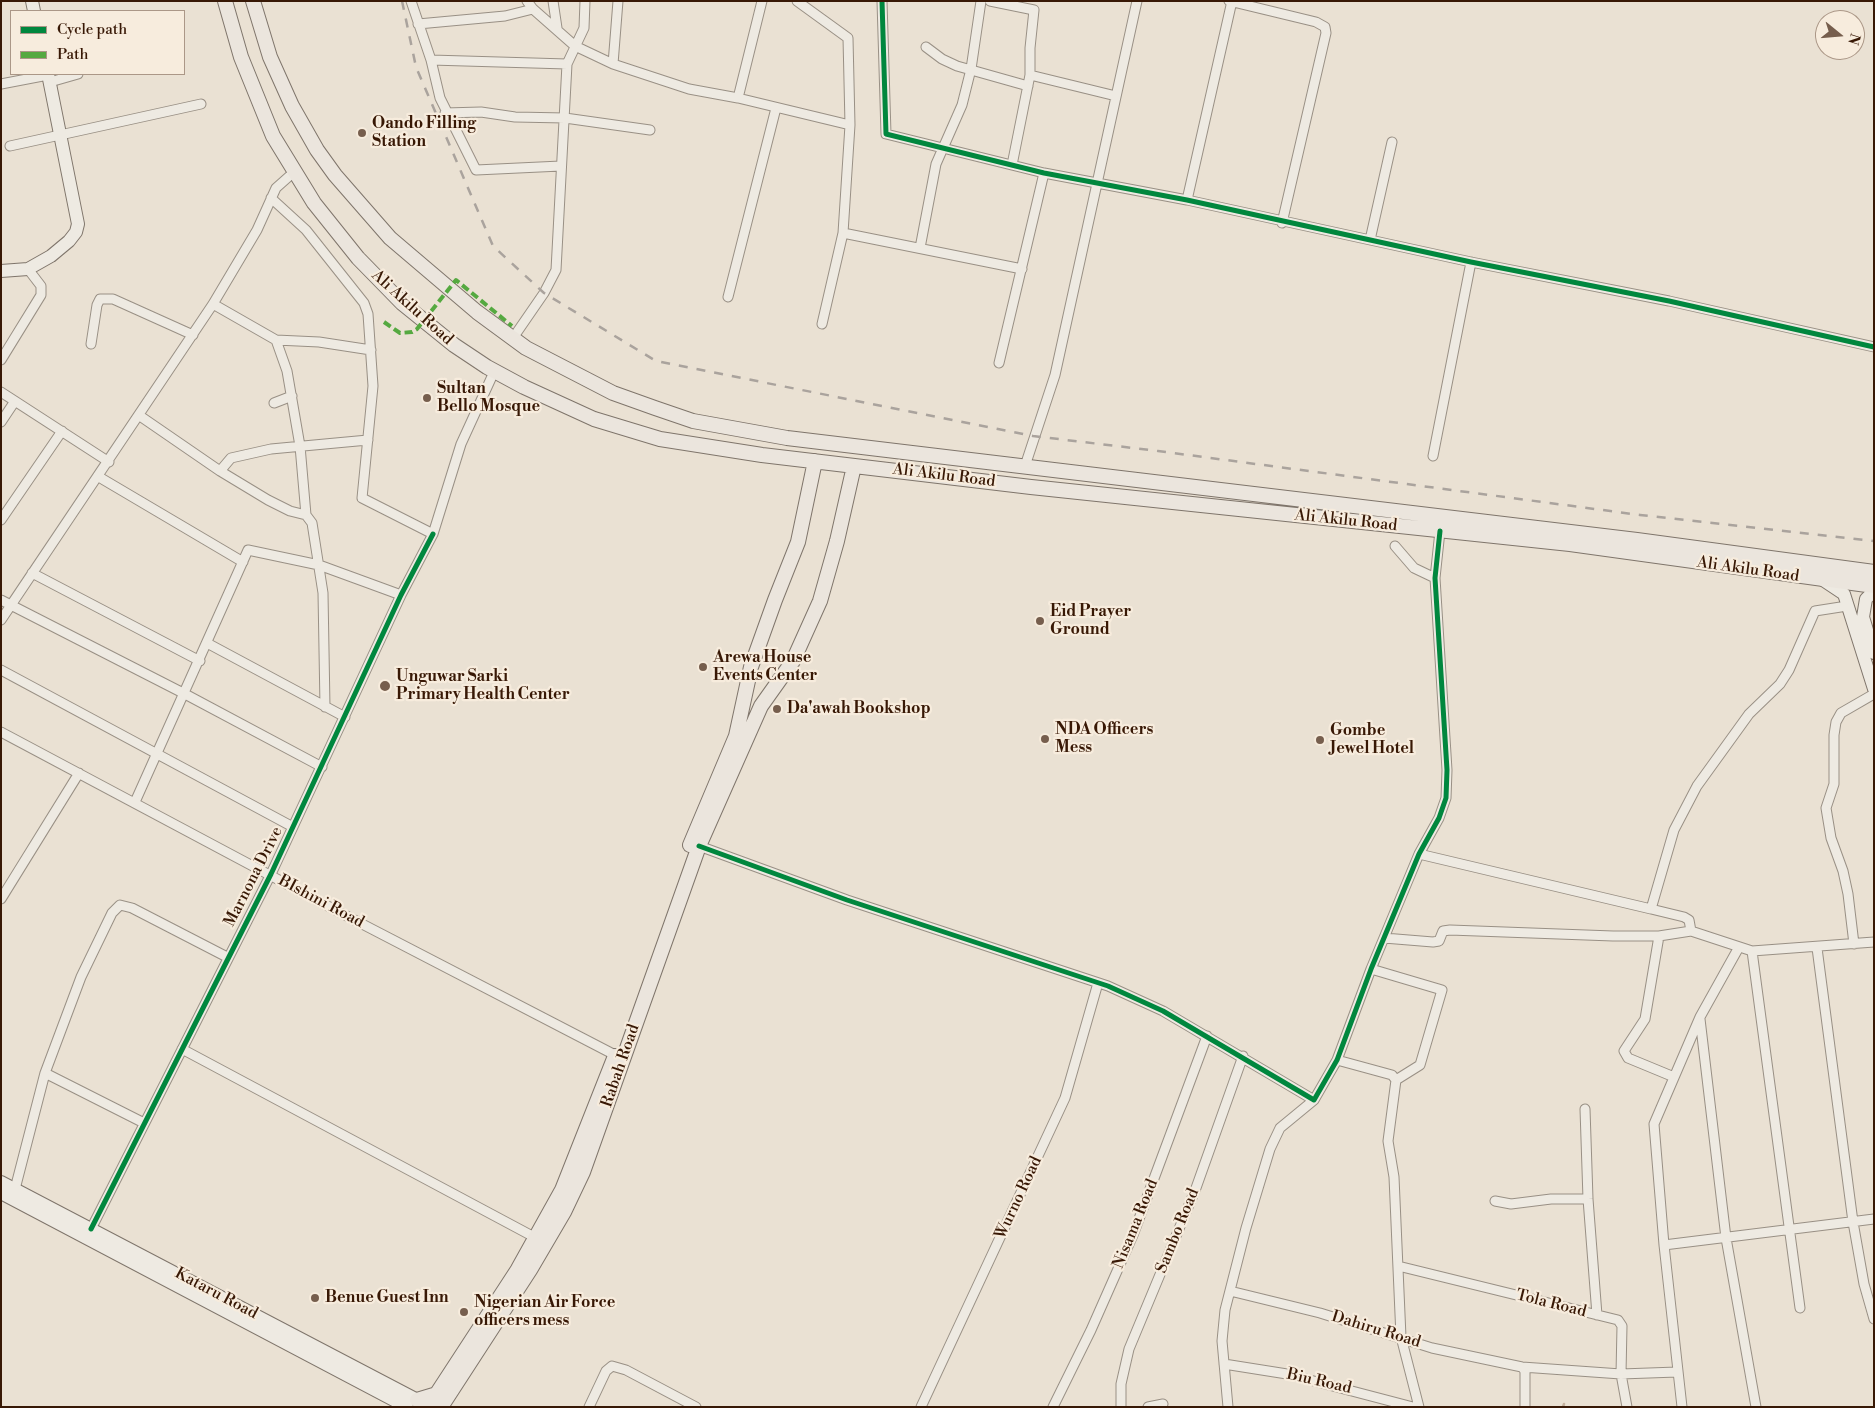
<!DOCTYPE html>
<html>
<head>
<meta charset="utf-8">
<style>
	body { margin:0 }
	#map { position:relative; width:1875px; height:1408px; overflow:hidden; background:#eae1d3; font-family:"Libre Bodoni",serif }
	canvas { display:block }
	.frame { position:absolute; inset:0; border:2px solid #381805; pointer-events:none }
	.legend { position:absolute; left:10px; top:10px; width:175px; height:65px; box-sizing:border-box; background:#f7ecdd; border:1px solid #ab9787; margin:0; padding:6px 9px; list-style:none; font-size:15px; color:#381805 }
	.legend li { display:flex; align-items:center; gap:10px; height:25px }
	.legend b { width:25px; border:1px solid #ab9787 }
	.north { position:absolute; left:1815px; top:10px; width:50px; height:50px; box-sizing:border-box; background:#f7ecdd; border:1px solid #ab9787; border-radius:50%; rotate:107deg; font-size:14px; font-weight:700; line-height:20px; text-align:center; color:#381805 }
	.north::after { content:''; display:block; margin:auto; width:18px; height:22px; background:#765e4d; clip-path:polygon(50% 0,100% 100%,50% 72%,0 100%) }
</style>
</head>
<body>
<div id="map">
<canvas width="1875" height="1408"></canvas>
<div class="frame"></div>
<ul class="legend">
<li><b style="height:6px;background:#00873e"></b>Cycle path</li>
<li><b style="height:6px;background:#55a940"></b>Path</li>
</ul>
<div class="north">N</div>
</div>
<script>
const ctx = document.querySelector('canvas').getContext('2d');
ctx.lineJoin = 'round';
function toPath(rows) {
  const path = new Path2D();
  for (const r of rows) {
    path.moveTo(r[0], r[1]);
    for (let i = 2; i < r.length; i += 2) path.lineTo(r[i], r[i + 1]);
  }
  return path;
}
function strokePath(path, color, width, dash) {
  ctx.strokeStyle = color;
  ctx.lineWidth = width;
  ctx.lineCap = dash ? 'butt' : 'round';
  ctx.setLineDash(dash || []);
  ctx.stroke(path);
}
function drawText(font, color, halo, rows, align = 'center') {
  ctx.font = font + ' "Libre Bodoni",serif';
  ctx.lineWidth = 4.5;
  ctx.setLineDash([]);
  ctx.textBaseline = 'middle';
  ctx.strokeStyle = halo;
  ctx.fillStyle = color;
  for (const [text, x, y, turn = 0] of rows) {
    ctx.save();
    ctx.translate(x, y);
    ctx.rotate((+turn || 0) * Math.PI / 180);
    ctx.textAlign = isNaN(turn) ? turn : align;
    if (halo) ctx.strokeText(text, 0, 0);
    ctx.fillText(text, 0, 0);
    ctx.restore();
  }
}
strokePath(toPath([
	[1563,1407,1564,1404]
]), '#c4b19e', 2.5);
const street = toPath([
	[411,1,431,60,440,98,476,170,561,166],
	[527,1,533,9,575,46,613,64,689,89,738,98,850,125],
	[553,1,557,28],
	[797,1,848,38,850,125,843,233,822,324],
	[882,1,886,134,1044,173,1187,200,1471,262,1669,301,1874,347],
	[990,1,1034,10,1030,48,1030,75,1012,165],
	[1229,1,1316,22,1325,27,1326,33,1282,223],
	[418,24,505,16,533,9],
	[926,47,942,59,957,66,1028,86],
	[431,60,567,64],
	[613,64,618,1],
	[1030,75,1116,96],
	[50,82,78,74],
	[1,84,48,75],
	[738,98,762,1],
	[445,113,481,112,515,117,565,118,650,130],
	[10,146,201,104],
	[271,198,306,230,364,303,368,314,373,386,362,498,433,534,461,444,494,372],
	[1187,200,1232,1],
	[843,233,1022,269],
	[1370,240,1392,142],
	[920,248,936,164,962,105,971,69,981,1],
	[728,297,776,108],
	[213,304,276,340,287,371,300,446,306,515,312,523,323,593,325,707],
	[513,338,544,293,556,270,567,64,584,28,585,1],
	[276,340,319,342,371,350],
	[91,344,97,305,100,299,113,299,193,335],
	[1,360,41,295,41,286,28,269],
	[999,363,1044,173],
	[1,392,109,462],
	[274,403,292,396],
	[140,416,220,471,268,500,290,511,306,515],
	[1,422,15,401],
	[1433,456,1471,262],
	[1025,466,1055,375,1137,1],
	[220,471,231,458,271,449,368,440],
	[99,477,243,562],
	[1,520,62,431],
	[1395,546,1414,568,1435,578],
	[32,573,200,661],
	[1,600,185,694,322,767],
	[1,620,213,304,257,230,276,188,294,172],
	[207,643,345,717],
	[1,670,293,827],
	[1,732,339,912,615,1055],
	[135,802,248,550,319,565,401,595],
	[699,846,847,900,1108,986,1163,1011,1314,1100,1337,1060,1371,969,1419,854,1439,818,1446,798,1447,770,1435,578,1440,531],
	[1419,854,1651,909,1674,830,1697,786,1749,714,1780,684,1789,670,1815,611,1847,606],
	[1,899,79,773],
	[1651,909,1684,917,1689,920,1691,931],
	[1659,936,1645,1019,1624,1051,1628,1058,1674,1077],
	[1384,938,1433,942,1439,941,1443,931,1450,930,1613,936,1659,936,1691,931,1752,951,1874,942],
	[1854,944,1848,894,1843,871,1831,838,1826,808,1834,784,1834,735,1836,722,1841,713,1874,694],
	[1817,948,1853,1222,1864,1284,1874,1319],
	[1752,951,1800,1308],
	[1371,969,1442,990,1420,1065,1396,1080],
	[1700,1019,1726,1238,1756,1407],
	[182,1049,536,1238],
	[1337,1060,1392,1075,1396,1080,1388,1141,1394,1177,1401,1337,1419,1407],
	[45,1073,144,1123],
	[1585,1109,1588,1199,1597,1315],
	[15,1189,45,1073,81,977,112,913,120,905,132,908,227,957],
	[1495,1201,1511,1204,1551,1199,1588,1199],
	[91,1229,271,874,401,595,433,534],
	[1664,1245,1874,1219],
	[1398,1266,1618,1320,1622,1326,1621,1374,1627,1407],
	[1230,1291,1320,1313,1432,1348,1522,1367,1621,1374,1677,1372],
	[1224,1364,1287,1374,1413,1407],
	[1522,1367,1525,1371,1525,1407],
	[589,1407,606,1371,612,1366,626,1370,696,1407],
	[921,1407,1065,1098,1098,983],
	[1053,1407,1091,1330,1133,1235,1207,1036],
	[1121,1407,1121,1384,1129,1349,1196,1188,1243,1056],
	[1148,1407,1163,1404],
	[1228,1407,1222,1341,1225,1310,1246,1228,1270,1149,1280,1128,1314,1100],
	[1682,1407,1664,1245,1654,1124,1700,1017,1739,947]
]);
const secondary = toPath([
	[32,1,34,11],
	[1,271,28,269,51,256,69,241,76,232,78,224,48,74],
	[1823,580,1844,594,1874,689],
	[1874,591,1866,599,1863,617,1874,653],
	[1,1182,427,1405],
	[1,1193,407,1407]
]);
const primary = toPath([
	[225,1,241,57,273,136,314,203,358,258,402,303,454,345,487,367,524,387,594,419,660,439,762,455,1031,487,1570,544,1874,586],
	[253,1,270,57,292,106,317,150,335,175,390,238,477,312,526,348,613,393,655,408,693,421,787,438,1637,540,1874,572],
	[690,845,736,736,751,667,775,600,798,542,815,461],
	[417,1400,437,1394],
	[428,1407,518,1269,562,1190,615,1056],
	[441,1407,530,1270,564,1212,583,1172,699,846,761,706,793,661,820,601,837,541,854,466]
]);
strokePath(street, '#999085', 11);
strokePath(secondary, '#7f756b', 14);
strokePath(primary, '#7f756b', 16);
strokePath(street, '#eeeae2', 9);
strokePath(secondary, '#eeeae2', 12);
strokePath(primary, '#ebe5dd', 14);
strokePath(toPath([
	[402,1,416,67,493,246,544,293,656,361,1033,436,1158,451,1640,515,1874,541]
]), '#aaa39d', 2.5, [9, 9]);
strokePath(toPath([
	[384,322,400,333,412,332,417,329,456,280,512,326]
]), '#55a940', 4, [8, 4]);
strokePath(toPath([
	[882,1,886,134,1044,173,1187,200,1471,262,1669,301,1874,347],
	[699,846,847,900,1108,986,1163,1011,1314,1100,1337,1060,1371,969,1419,854,1439,818,1446,798,1447,770,1435,578,1440,531],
	[91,1229,271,874,401,595,433,534]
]), '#00873e', 5);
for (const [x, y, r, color] of [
	[362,133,5,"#765e4d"],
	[427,398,5,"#765e4d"],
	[1040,621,5,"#765e4d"],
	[703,667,5,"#765e4d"],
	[385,686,6,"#765e4d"],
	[777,709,5,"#765e4d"],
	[1045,739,5,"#765e4d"],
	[1320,740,5,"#765e4d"],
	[315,1298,5,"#765e4d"],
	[464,1312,5,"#765e4d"]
]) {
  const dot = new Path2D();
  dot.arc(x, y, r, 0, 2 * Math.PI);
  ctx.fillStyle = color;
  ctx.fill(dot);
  strokePath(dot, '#f7ecdd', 2);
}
drawText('bold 16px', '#381805', '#f7ecdd', [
	["Oando Filling",372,124],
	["Station",372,142],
	["Sultan",437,389],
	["Bello Mosque",437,407],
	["Eid Prayer",1050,612],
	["Ground",1050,630],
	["Arewa House",713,658],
	["Events Center",713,676],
	["Unguwar Sarki",396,677],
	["Primary Health Center",396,695],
	["Da'awah Bookshop",787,709],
	["NDA Officers",1055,730],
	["Mess",1055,748],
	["Gombe",1330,731],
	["Jewel Hotel",1330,749],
	["Benue Guest Inn",325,1298],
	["Nigerian Air Force",474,1303],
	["officers mess",474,1321]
], 'left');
drawText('16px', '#381805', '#f7ecdd', [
	["Ali Akilu Road",412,308,42],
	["Ali Akilu Road",944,476,7],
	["Ali Akilu Road",1346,521,6],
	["Ali Akilu Road",1748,570,8],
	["Marnona Drive",254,877,-63],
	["BIshini Road",321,902,28],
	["Rabah Road",621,1066,-71],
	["Wurno Road",1019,1198,-65],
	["Nisama Road",1136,1224,-68],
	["Sambo Road",1178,1231,-68],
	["Kataru Road",216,1294,28],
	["Tola Road",1551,1304,14],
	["Dahiru Road",1376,1330,17],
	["Biu Road",1319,1382,13]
]);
</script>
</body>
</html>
